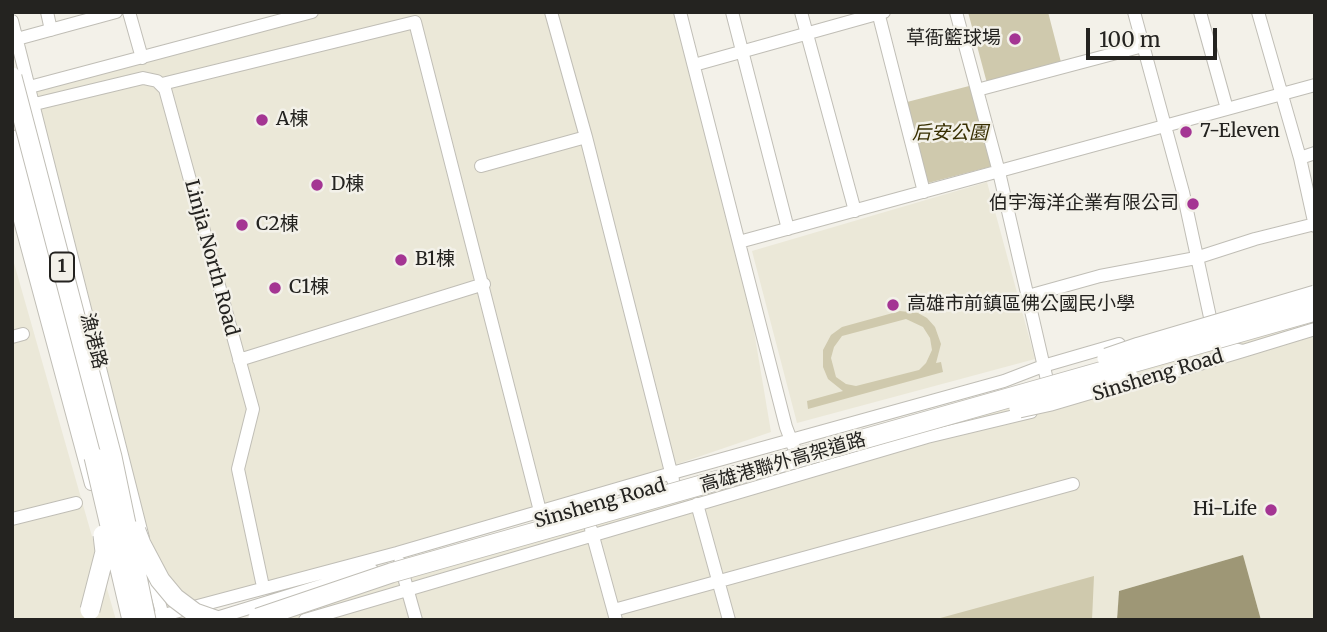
<!DOCTYPE html>
<html>
<head>
<meta charset="utf-8">
<style>
	body { margin:0 }
	#map { position:relative; width:1327px; height:632px; overflow:hidden; background:#f3f1e9; font-family:Merriweather,serif }
	canvas { display:block }
	.frame { position:absolute; inset:0; border:14px solid #242320; pointer-events:none }
	.scale { position:absolute; left:1086px; top:28px; width:131px; height:32px; box-sizing:border-box; border:4px solid #242320; border-top:0; padding-left:9px; font-size:21px; line-height:24px; white-space:nowrap; color:#242320; -webkit-text-stroke:5px #f3f1e9; paint-order:stroke }
</style>
</head>
<body>
<div id="map">
<canvas width="1327" height="632"></canvas>
<div class="frame"></div>
<div class="scale">100 m</div>
</div>
<script>
const ctx = document.querySelector('canvas').getContext('2d');
ctx.lineJoin = 'round';
function fillPath(path, color) {
  ctx.fillStyle = color;
  ctx.fill(path, 'evenodd');
}
function toPath(rows) {
  const path = new Path2D();
  for (const r of rows) {
    path.moveTo(r[0], r[1]);
    for (let i = 2; i < r.length; i += 2) path.lineTo(r[i], r[i + 1]);
  }
  return path;
}
function strokePath(path, color, width, dash) {
  ctx.strokeStyle = color;
  ctx.lineWidth = width;
  ctx.lineCap = dash ? 'butt' : 'round';
  ctx.setLineDash(dash || []);
  ctx.stroke(path);
}
function drawText(font, color, halo, rows, align = 'center') {
  ctx.font = font + ' Merriweather,"Noto Sans TC",serif';
  ctx.lineWidth = 5;
  ctx.setLineDash([]);
  ctx.textBaseline = 'middle';
  ctx.strokeStyle = halo;
  ctx.fillStyle = color;
  for (const [text, x, y, turn = 0] of rows) {
    ctx.save();
    ctx.translate(x, y);
    ctx.rotate((+turn || 0) * Math.PI / 180);
    ctx.textAlign = isNaN(turn) ? turn : align;
    if (halo) ctx.strokeText(text, 0, 0);
    ctx.fillText(text, 0, 0);
    ctx.restore();
  }
}
fillPath(toPath([
	[312,12,680,12,739,242,771,432,540,511,162,615,28,88],
	[987,182,1035,359,797,423,752,251],
	[12,256,83,505,116,620,12,620],
	[1315,314,1315,620,1261,620,1243,555,1119,591,1117,620,256,620]
]), '#ebe8d8');
fillPath(toPath([
	[968,12,1048,12,1062,66,988,87],
	[973,85,993,166,928,183,907,102],
	[900,311,918,313,927,318,935,327,941,344,936,363,941,362,943,372,808,409,807,401,843,391,828,379,823,367,823,350,831,335,842,327],
	[906,319,923,327,930,338,932,350,926,363,919,370,856,386,846,384,836,377,831,358,834,347,842,336],
	[1094,576,1092,620,933,620]
]), '#cfc9ad');
fillPath(toPath([
	[1243,555,1261,620,1117,620,1119,591]
]), '#9e9776');
const minor = toPath([
	[47,12,51,30],
	[129,12,142,58],
	[551,12,586,137,673,480],
	[680,12,786,427,794,448],
	[732,12,788,229],
	[801,12,855,211],
	[878,12,924,192],
	[956,12,999,172,1047,380],
	[1134,12,1183,192,1213,331],
	[1200,12,1227,109],
	[1258,12,1300,158,1315,226],
	[12,21,143,538],
	[17,39,116,12],
	[694,65,884,12],
	[162,84,415,22,540,511],
	[22,89,312,12],
	[977,90,1143,46],
	[14,109,143,78,157,81,165,89,253,409,238,469,262,582],
	[1300,158,1315,153],
	[481,166,586,137],
	[12,191,91,484],
	[739,242,1315,85],
	[1028,296,1100,276,1196,258,1255,239,1315,224],
	[12,337,23,334],
	[1209,343,1243,351,1315,329],
	[239,360,484,284],
	[1123,387,1243,351],
	[697,504,729,620],
	[12,519,76,503],
	[591,529,616,620],
	[400,563,416,620],
	[152,576,164,620],
	[614,610,1073,484],
	[145,620,397,553,672,473,1004,381,1043,366,1119,344],
	[210,620,372,570],
	[305,620,927,437,1031,412]
]);
const highway = toPath([
	[12,140,94,457]
]);
strokePath(minor, '#c0beb6', 14);
strokePath(highway, '#c0beb6', 21);
strokePath(minor, '#fff', 12);
strokePath(highway, '#fff', 19);
const highwayBridge = toPath([
	[12,77,112,457,146,620],
	[1107,358,1139,347,1315,295],
	[1019,408,1051,401,1129,378],
	[94,457,132,620],
	[136,531,141,544,160,580,175,598,195,613,215,620],
	[90,610,105,552,103,535],
	[258,618,391,573,1315,311]
]);
strokePath(highwayBridge, '#c0beb6', 21, []);
strokePath(highwayBridge, '#fff', 19);
for (const [x, y, r, color] of [
	[1015,39,7,"#a43593"],
	[262,120,7,"#a43593"],
	[1186,132,7,"#a43593"],
	[317,185,7,"#a43593"],
	[1193,204,7,"#a43593"],
	[242,225,7,"#a43593"],
	[401,260,7,"#a43593"],
	[275,288,7,"#a43593"],
	[893,305,7,"#a43593"],
	[1271,510,7,"#a43593"]
]) {
  const dot = new Path2D();
  dot.arc(x, y, r, 0, 2 * Math.PI);
  ctx.fillStyle = color;
  ctx.fill(dot);
  strokePath(dot, '#f3f1e9', 2.5);
}
for (const [x, y, w] of [
	[62,267,24]
]) {
  const box = new Path2D();
  box.roundRect(x - w / 2, y - 14.5, w, 29, 5);
  ctx.fillStyle = '#f3f1e9';
  ctx.fill(box);
  strokePath(box, '#242320', 2);
}
drawText('bold 18px', '#242320', null, [
	["1",62,267]
]);
drawText('19px', '#242320', '#f3f1e9', [
	["草衙籃球場",1001,39,"right"],
	["A棟",276,120],
	["7-Eleven",1200,132],
	["D棟",331,185],
	["伯宇海洋企業有限公司",1179,204,"right"],
	["C2棟",256,225],
	["B1棟",415,260],
	["C1棟",289,288],
	["高雄市前鎮區佛公國民小學",907,305],
	["Hi-Life",1257,510,"right"]
], 'left');
drawText('italic 19px', '#372e01', '#f3f1e9', [
	["后安公園",950,134]
]);
drawText('19px', '#242320', '#f3f1e9', [
	["Linjia North Road",211,258,75],
	["漁港路",93,341,76],
	["Sinsheng Road",1158,376,-17],
	["高雄港聯外高架道路",783,463,-16],
	["Sinsheng Road",600,504,-16]
]);
</script>
</body>
</html>
